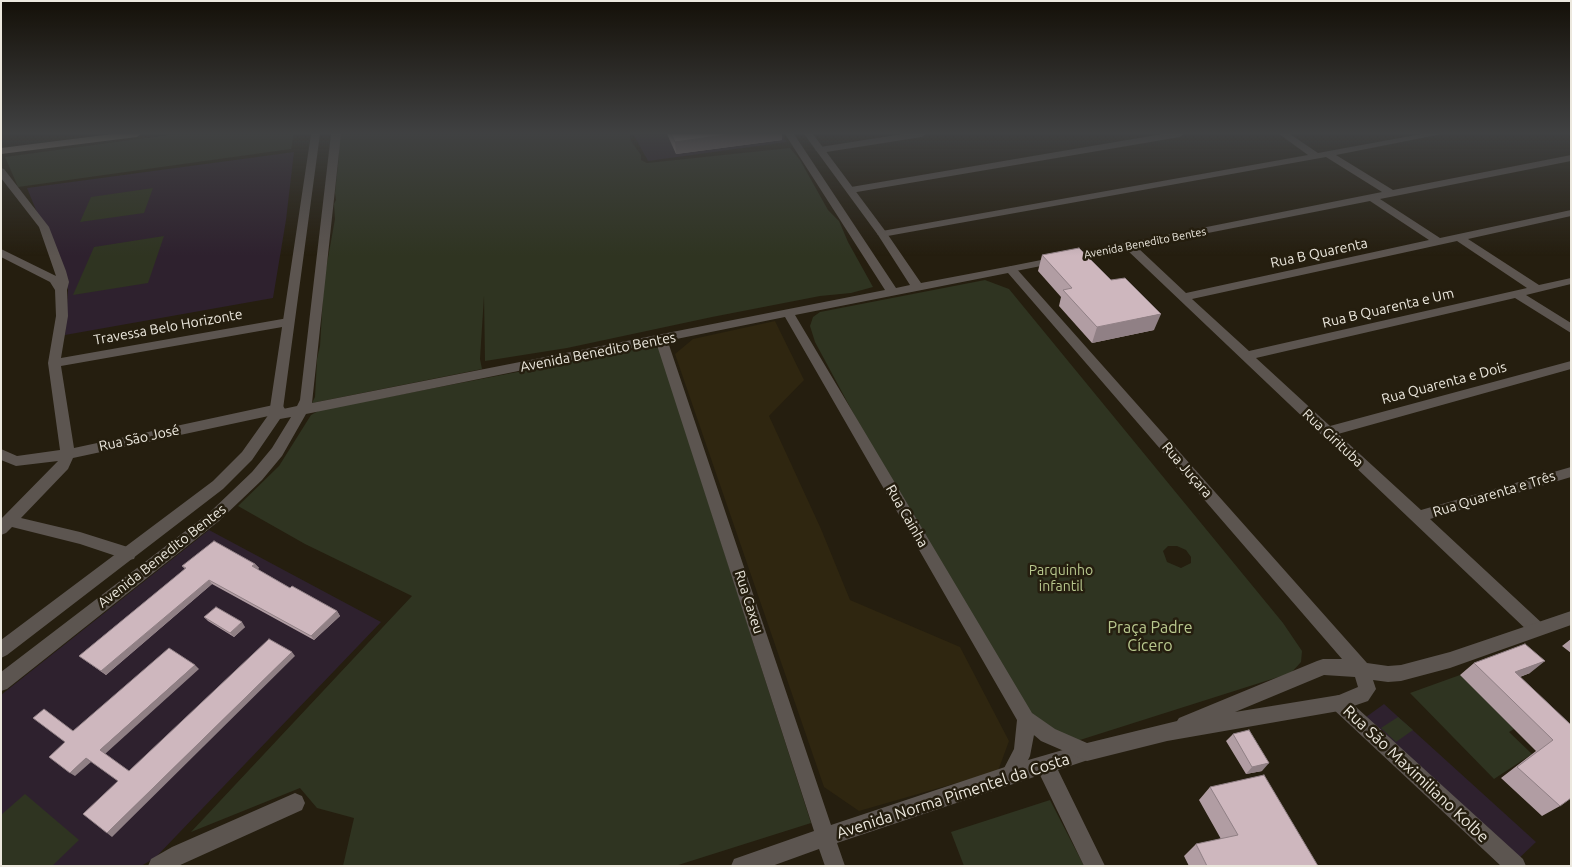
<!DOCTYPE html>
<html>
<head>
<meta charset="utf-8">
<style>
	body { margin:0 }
	#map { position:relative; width:1572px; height:867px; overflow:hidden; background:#251e0f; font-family:Ubuntu,sans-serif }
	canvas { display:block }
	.frame { position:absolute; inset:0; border:2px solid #ece8de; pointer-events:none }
</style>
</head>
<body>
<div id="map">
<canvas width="1572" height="867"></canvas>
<div class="frame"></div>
</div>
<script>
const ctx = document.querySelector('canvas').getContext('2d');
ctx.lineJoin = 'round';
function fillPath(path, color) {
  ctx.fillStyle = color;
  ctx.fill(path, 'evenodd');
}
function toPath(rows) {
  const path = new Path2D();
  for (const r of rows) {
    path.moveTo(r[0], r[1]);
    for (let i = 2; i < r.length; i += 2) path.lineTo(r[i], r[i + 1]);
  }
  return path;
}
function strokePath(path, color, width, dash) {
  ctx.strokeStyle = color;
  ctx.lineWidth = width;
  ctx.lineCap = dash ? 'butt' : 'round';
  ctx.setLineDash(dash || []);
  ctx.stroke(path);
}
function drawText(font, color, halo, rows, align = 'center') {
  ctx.font = font + ' Ubuntu,sans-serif';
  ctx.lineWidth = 5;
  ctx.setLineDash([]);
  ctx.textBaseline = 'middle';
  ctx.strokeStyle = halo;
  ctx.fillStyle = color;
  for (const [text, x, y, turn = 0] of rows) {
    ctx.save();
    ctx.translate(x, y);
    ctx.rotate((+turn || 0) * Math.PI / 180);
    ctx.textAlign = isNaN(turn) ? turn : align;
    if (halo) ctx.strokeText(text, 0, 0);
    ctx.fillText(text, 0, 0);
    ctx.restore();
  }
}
fillPath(toPath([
	[775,321,804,380,769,416,821,529,850,600,960,647,1009,741,998,771,859,811,824,787,675,354,693,339]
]), '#2f2610');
fillPath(toPath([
	[633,134,781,134,787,142,648,161],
	[294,152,286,220,273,298,65,335,68,289,27,188],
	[209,530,381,622,155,858,141,866,1,866,1,695],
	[1384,704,1536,842,1514,863,1366,717]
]), '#2e212e');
fillPath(toPath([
	[175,134,294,134,291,149,18,187,5,157],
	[338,134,630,134,631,141,641,155,641,160,647,163,790,148,800,160,828,210,839,221,848,242,873,287,851,293,820,296,712,317,567,348,485,361,484,296,480,359,482,369,312,403,315,397,317,359,320,346,324,280,335,219,334,204,336,200,335,193,339,155],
	[153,188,144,213,80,222,91,197],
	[164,236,148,283,73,295,94,247],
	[985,280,1009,289,1283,623,1302,651,1301,662,1291,673,1061,746,1030,734,1017,717,815,342,810,326,813,317,820,312],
	[1168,546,1177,546,1186,550,1191,557,1191,563,1181,568,1167,562,1163,551],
	[658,345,811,823,675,866,343,866,354,818,317,808,300,788,191,832,412,596,305,544,238,506,279,466,311,415,320,410],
	[1460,675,1514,729,1509,732,1532,754,1494,779,1410,693],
	[1398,717,1413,730,1396,742,1381,728],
	[25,794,79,840,52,866,1,866,1,815],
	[1050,800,1084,866,964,866,951,832]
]), '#2f3421');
fillPath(toPath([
	[902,134,926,134,922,137,820,153,815,150,820,147,902,134],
	[1162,134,1184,134,1180,137,851,193,846,190,851,187,1162,134],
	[1279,134,1290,134,1318,153,1421,134,1442,134,1336,155,1393,190,1571,155,1571,161,1380,199,1440,238,1571,210,1571,216,1468,239,1539,285,1571,278,1571,284,1526,295,1571,323,1571,333,1515,298,1256,358,1330,426,1571,361,1571,369,1338,434,1421,510,1571,467,1571,477,1430,519,1543,624,1545,629,1543,634,1537,636,1531,634,1126,249,1011,272,1005,269,1011,266,1382,192,1326,157,882,237,877,234,882,231,1308,155,1279,134],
	[1370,201,1429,240,1186,293,1137,247,1370,201],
	[1457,241,1527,288,1249,351,1192,299,1457,241],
	[1,168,4,169,49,227,66,271,69,282,67,290,68,316,61,358,288,318,294,322,288,326,61,366,74,448,278,404,283,406,285,409,283,412,278,414,73,458,68,469,21,518,80,532,134,549,136,554,134,559,128,560,80,544,12,527,6,533,1,535,1,519,58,461,16,466,1,460,1,449,17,456,60,450,48,363,56,316,55,290,50,282,1,257,1,249,56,276,39,227,1,178,1,168],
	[661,335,667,339,831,825,1011,765,1087,743,1094,746,1096,752,1094,758,1058,770,1105,866,1084,866,1040,775,837,843,845,866,825,866,819,849,772,866,731,866,734,859,814,831,655,339,661,335],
	[1339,695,1345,697,1523,859,1526,866,1501,866,1333,709,1330,703,1333,697,1339,695],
	[295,793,302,796,305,803,302,810,178,866,148,866,151,859,172,847,295,793]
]), '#5c5550');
fillPath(toPath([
	[311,134,320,134,283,409,297,406,300,400,331,134,341,134,312,403,885,290,785,134,794,134,896,288,910,285,878,235,804,134,813,134,886,232,921,283,1011,266,1015,267,1367,663,1388,666,1401,665,1450,652,1571,611,1571,625,1450,668,1401,681,1388,682,1373,680,1376,689,1368,701,1339,711,1167,741,1087,761,1041,741,1034,735,1030,756,1018,781,1011,783,1004,781,1001,774,1014,749,1017,720,785,317,306,414,282,456,262,480,219,521,7,689,1,691,1,672,209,513,252,472,272,448,291,417,280,419,252,460,223,489,7,655,1,658,1,640,213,481,242,452,269,414,311,134],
	[1008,273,1342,659,1323,659,1317,661,1179,718,1177,721,1087,743,1055,729,1032,713,795,315,1008,273],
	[1324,675,1355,677,1358,687,1339,695,1235,712,1324,675]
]), '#5c5550');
fillPath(toPath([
	[112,134,141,134,137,137,1,154,1,148,112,134]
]), '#9a8a81');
fillPath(toPath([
	[667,134,782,134,782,140,676,154],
	[1042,255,1154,330,1092,343,1059,306,1061,297,1038,271],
	[255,564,259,568,257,569,290,588,337,611,340,616,314,640,212,584,106,675,79,656,185,569,182,566],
	[204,617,245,627,234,637,208,621],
	[1571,639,1571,653,1562,646],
	[1474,663,1530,673,1520,677,1571,725,1560,806,1542,816,1501,778,1536,751,1460,675],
	[1233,734,1262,771,1246,774,1226,741],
	[1210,787,1318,866,1189,866,1184,856,1196,844,1221,839,1199,800]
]), '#b19da3');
fillPath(toPath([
	[731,134,782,134,782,140,676,154,675,142],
	[1161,314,1154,330,1092,343,1097,327],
	[255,564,259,568,256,571,252,566],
	[209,580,212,584,106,675,101,671],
	[337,611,340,616,314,640,311,636],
	[242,622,245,627,234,637,230,633],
	[292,652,295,656,112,837,107,833],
	[1545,661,1530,673,1500,684,1515,672],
	[195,665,199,669,105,754,100,750],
	[86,758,91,762,75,776,70,773],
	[1269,763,1262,771,1246,774,1252,767]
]), '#908085');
const building = toPath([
	[671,134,731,134,675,142,671,134],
	[1079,248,1111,280,1125,278,1161,314,1097,327,1063,290,1072,288,1042,255,1079,248],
	[214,541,255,564,252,566,290,588,292,586,337,611,311,636,209,580,101,671,79,656,186,568,182,566,214,541],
	[216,607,242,622,230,633,204,617,216,607],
	[269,639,292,652,107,833,83,814,118,781,86,758,70,773,49,757,65,742,33,718,44,709,73,731,169,648,195,665,100,750,129,771,269,639],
	[1525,644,1545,661,1515,672,1571,725,1571,798,1560,806,1517,767,1553,740,1474,663,1525,644],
	[1249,730,1269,763,1252,767,1233,734,1249,730],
	[1264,775,1318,866,1207,866,1196,844,1238,835,1210,787,1264,775]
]);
fillPath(building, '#ceb7be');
strokePath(building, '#908085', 1);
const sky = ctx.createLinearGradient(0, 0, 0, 256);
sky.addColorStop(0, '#141008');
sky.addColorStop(0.52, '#404142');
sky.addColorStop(1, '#40414200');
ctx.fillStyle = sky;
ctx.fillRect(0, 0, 1572, 256);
drawText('11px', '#ece8de', '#251e0f', [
	["Avenida Benedito Bentes",1145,243,-11]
]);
drawText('14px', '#ece8de', '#251e0f', [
	["Rua B Quarenta",1319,253,-12],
	["Rua B Quarenta e Um",1388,308,-13],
	["Travessa Belo Horizonte",168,327,-10],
	["Avenida Benedito Bentes",598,352,-11],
	["Rua Quarenta e Dois",1444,383,-15],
	["Rua São José",139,438,-12],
	["Rua Girituba",1333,438,43],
	["Rua Juçara",1187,470,49],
	["Rua Quarenta e Três",1494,494,-17],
	["Rua Cainha",907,516,60],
	["Avenida Benedito Bentes",162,556,-38],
	["Rua Caxeu",749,602,72]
]);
drawText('14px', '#b9c88e', '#251e0f', [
	["Parquinho",1061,570],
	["infantil",1061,586]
]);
drawText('16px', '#b9c88e', '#251e0f', [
	["Praça Padre",1150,628],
	["Cícero",1150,646]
]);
drawText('16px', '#ece8de', '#251e0f', [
	["Rua São Maximiliano Kolbe",1416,774,43],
	["Avenida Norma Pimentel da Costa",953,796,-18]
]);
</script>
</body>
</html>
